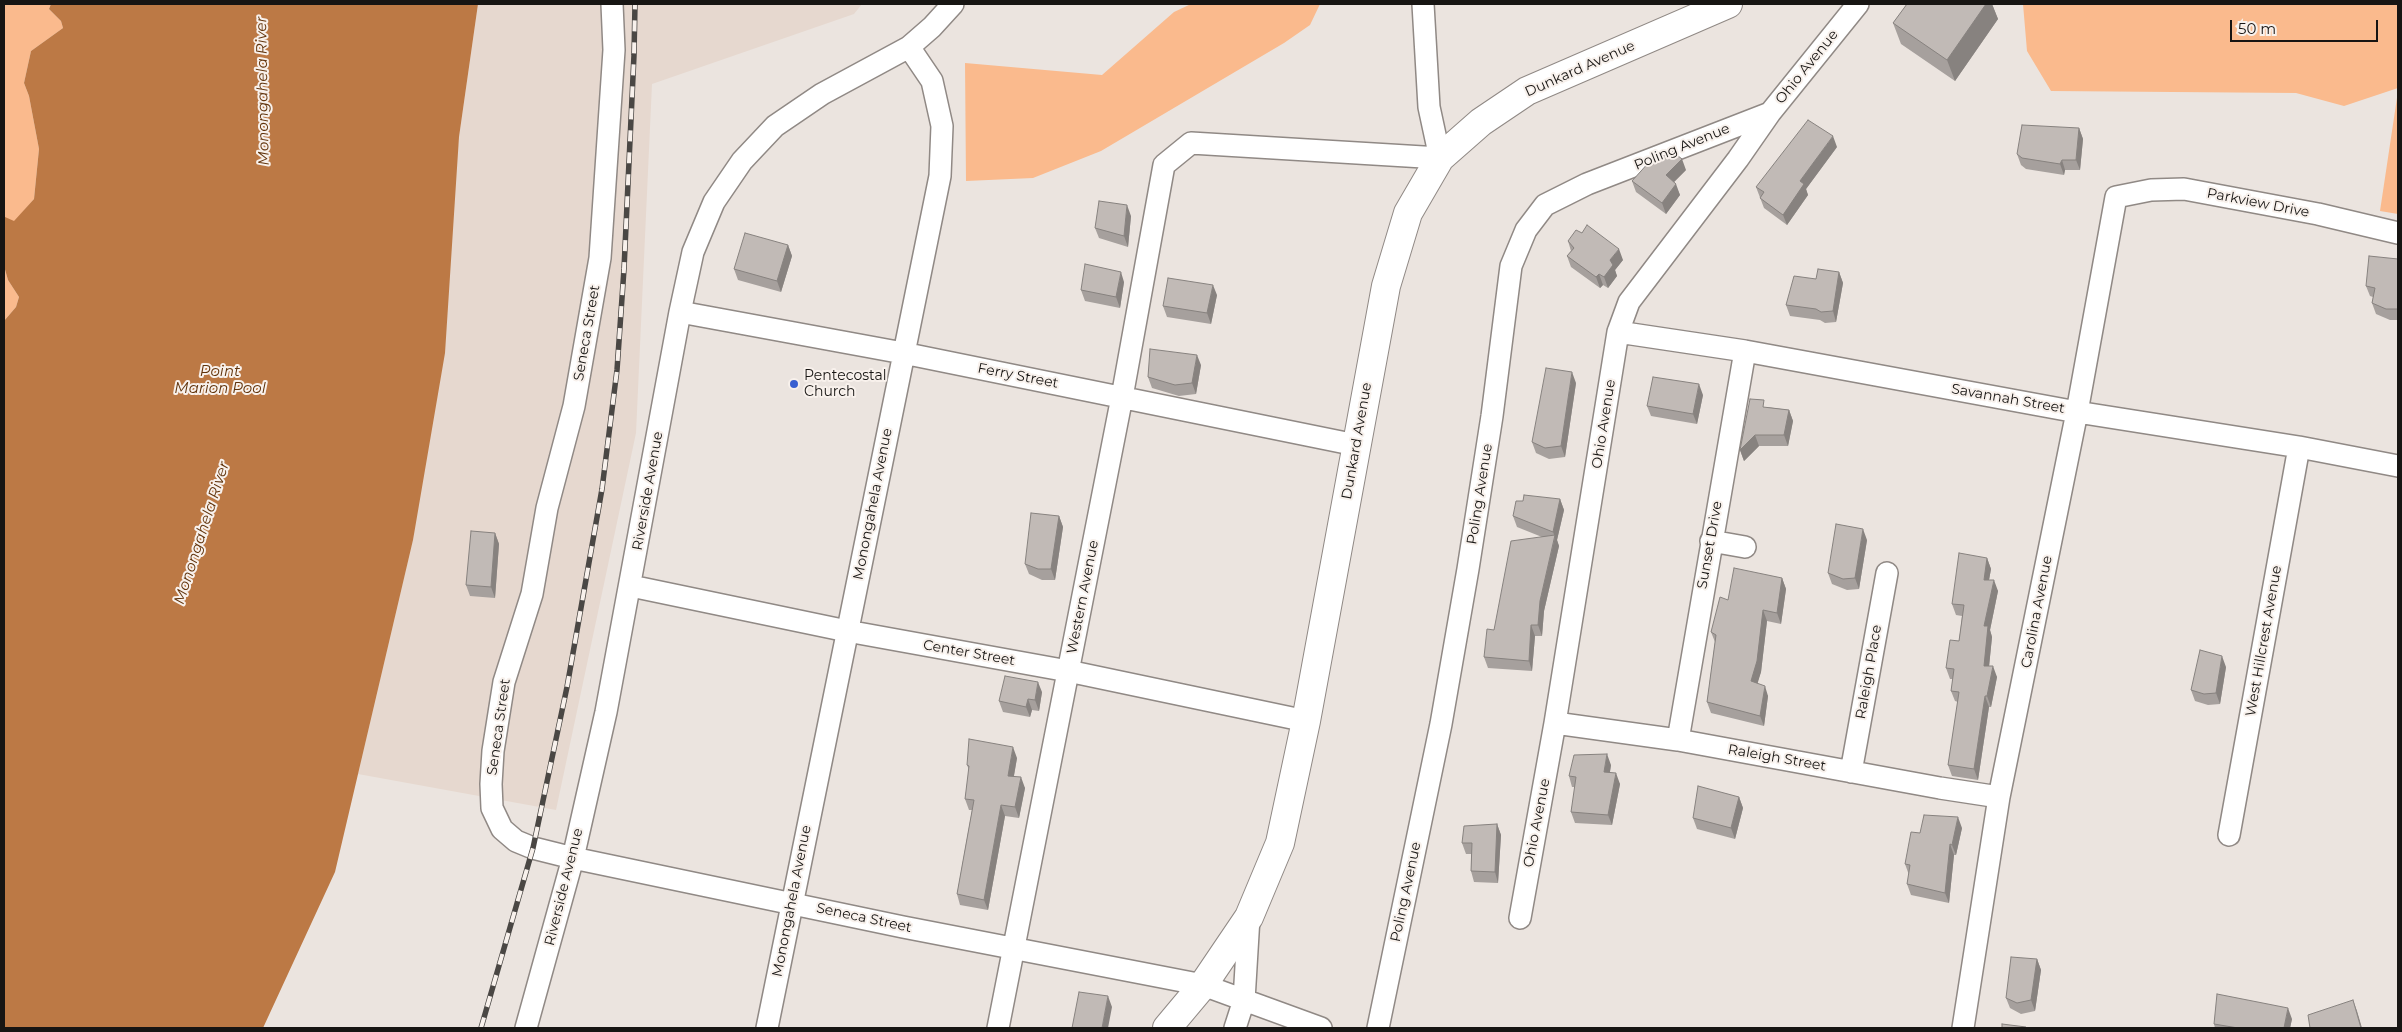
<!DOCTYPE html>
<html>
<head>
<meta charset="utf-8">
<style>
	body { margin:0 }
	#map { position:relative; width:2402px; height:1032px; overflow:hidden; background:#ebe4df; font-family:Montserrat,sans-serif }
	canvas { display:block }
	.frame { position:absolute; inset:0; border:5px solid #171513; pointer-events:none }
	.scale { position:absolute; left:2230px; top:20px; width:148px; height:22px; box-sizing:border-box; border:2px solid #171513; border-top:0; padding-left:6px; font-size:15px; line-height:18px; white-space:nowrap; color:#171513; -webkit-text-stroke:4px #f8f1ec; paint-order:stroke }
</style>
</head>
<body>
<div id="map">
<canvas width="2402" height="1032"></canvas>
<div class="frame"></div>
<div class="scale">50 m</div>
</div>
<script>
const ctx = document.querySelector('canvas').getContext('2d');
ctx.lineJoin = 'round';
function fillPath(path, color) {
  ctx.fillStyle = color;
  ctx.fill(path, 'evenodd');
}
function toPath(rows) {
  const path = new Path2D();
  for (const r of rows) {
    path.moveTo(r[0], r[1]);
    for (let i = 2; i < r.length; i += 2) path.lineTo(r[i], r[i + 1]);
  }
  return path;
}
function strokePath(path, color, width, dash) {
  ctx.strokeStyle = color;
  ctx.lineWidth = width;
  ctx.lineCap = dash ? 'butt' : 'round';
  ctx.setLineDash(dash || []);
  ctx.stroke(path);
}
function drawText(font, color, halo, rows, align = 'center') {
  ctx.font = font + ' Montserrat,sans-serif';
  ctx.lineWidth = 4;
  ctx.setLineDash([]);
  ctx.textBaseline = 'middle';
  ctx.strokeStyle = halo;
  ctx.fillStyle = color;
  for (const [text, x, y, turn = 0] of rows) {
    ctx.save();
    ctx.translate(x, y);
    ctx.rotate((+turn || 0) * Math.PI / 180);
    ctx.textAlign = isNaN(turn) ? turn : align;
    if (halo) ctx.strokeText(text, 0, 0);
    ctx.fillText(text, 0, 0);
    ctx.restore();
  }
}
fillPath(toPath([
	[478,4,862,4,854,14,652,84,636,433,556,810,358,774,413,540,459,137]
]), '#e6d8cf');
fillPath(toPath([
	[4,4,51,4,49,9,61,21,63,28,31,51,24,83,29,96,39,149,34,199,14,222,6,218,4,222],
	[1191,4,1320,4,1310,25,1284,43,1101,151,1033,178,966,181,965,63,1102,75,1174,12],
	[2023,4,2398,4,2398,88,2344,106,2296,93,2051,91,2027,51],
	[2398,91,2398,214,2380,211],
	[4,240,4,266,8,280,19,297,16,307,4,321]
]), '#faba8d');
fillPath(toPath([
	[51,4,478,4,459,137,445,353,413,540,335,872,263,1028,4,1028,4,321,16,307,19,297,8,280,4,266,4,222,5,217,14,221,34,199,39,149,29,96,24,83,31,51,63,28,61,21,49,9]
]), '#bc7945');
const street = toPath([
	[612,4,614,50,600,258,574,406,547,508,532,594,504,682,493,751,491,784,492,808,502,829,516,841,533,848,573,858,903,927,1203,985,1321,1028],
	[680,312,903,353,1356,445],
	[1618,332,1745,351,2077,412,2299,447,2398,466],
	[1711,541,1745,547],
	[631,586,847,631,1068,671,1306,721],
	[1555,723,1678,740,1940,788,1999,797],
	[1678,740,1745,351],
	[1851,772,1887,573],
	[2229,835,2299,447],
	[1520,918,1555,723,1618,332,1629,302,1738,159,1770,113,1858,4],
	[526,1028,573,858,606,712,680,312,693,252,714,202,742,161,775,126,822,94,909,47,932,27,953,4],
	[767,1028,940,176,942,126,932,81,909,47],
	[998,1028,1122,397,1164,165,1191,143,1440,158,1429,107,1423,4],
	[1235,1028,1244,1000,1249,917],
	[1378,1028,1441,724,1468,569,1492,416,1511,266,1526,230,1545,205,1587,184,1770,113],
	[1963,1028,1999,797,2077,412,2116,197,2151,190,2184,189,2318,214,2398,233]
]);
const secondary = toPath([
	[1167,1028,1203,985,1249,917,1280,843,1306,721,1386,286,1408,213,1440,158,1481,122,1527,91,1728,4]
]);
strokePath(street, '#908985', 24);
strokePath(secondary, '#908985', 30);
strokePath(street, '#fff', 21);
strokePath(secondary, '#fff', 28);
const rail = toPath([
	[481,1028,533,848,567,687,602,489,617,370,624,269,634,55,635,4]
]);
strokePath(rail, '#4a4744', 5.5);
strokePath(rail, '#f8f1ec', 4, [11]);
fillPath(toPath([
	[1907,4,1992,4,1998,19,1955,81,1901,44,1893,23],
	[2079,128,2083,139,2080,170,2065,170,2064,175,2026,169,2021,165,2017,154],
	[1837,147,1806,189,1808,195,1787,225,1764,208,1756,187],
	[1686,170,1674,182,1680,195,1666,214,1636,192,1632,181],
	[1131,216,1128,247,1099,238,1095,228],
	[1568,241,1623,260,1615,270,1617,276,1608,288,1603,285,1600,288,1571,267,1567,256,1571,251],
	[788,245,792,256,781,292,738,280,734,269],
	[2398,259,2398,320,2390,320,2376,314,2372,303,2373,297,2370,296,2366,286],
	[1839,272,1843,283,1836,322,1825,323,1820,320,1790,316,1786,305,1816,279],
	[1124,282,1120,308,1085,301,1081,290],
	[1217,295,1211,324,1167,317,1163,306],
	[1201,365,1196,394,1179,396,1152,388,1148,377],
	[1576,383,1565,457,1549,459,1536,453,1532,442],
	[1703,395,1697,424,1651,416,1647,406],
	[1767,407,1789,410,1793,421,1788,446,1759,446,1744,461,1740,450],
	[1560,499,1564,510,1557,540,1559,546,1544,611,1542,636,1535,636,1532,671,1488,668,1484,657,1494,630,1542,537,1517,527,1513,516,1523,501],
	[1059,516,1063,527,1055,580,1042,580,1029,574,1025,564],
	[495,533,499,544,495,598,470,596,466,585],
	[1867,540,1859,589,1847,590,1832,584,1828,573],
	[1987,558,1991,569,1989,580,1998,591,1990,630,1992,637,1989,666,1997,677,1991,707,1989,707,1978,780,1952,776,1948,765,1958,702,1955,701,1951,691,1953,679,1950,679,1946,668,1959,641,1962,616,1956,615,1952,604],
	[1782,578,1786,589,1781,624,1767,621,1761,672,1757,683,1768,696,1764,726,1711,713,1707,702,1715,642,1711,632,1728,600],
	[2226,667,2220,704,2208,705,2195,701,2191,690],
	[1042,692,1039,711,1032,710,1030,717,1003,712,999,701],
	[1017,758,1014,776,1025,788,1019,818,1005,816,988,910,960,905,957,894,972,810,969,810,965,799,969,770,967,765],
	[1611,765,1610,772,1620,784,1612,825,1575,823,1571,812,1575,787,1572,787,1569,776],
	[1739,797,1743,808,1735,839,1697,829,1693,818],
	[1497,824,1501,835,1498,883,1474,882,1471,871,1471,854,1466,854,1462,843],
	[1962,828,1956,855,1954,855,1949,903,1911,895,1907,884,1909,875,1905,864,1920,833],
	[2037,959,2041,970,2035,1011,2021,1014,2010,1008,2006,998],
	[2292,1019,2290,1028,2215,1028,2214,1024]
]), '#a6a09d');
fillPath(toPath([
	[1986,4,1992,4,1998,19,1955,81,1947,60],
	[2079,128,2083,139,2080,170,2076,160],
	[1833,136,1837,147,1806,189,1808,195,1787,225,1783,215,1800,181],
	[1682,159,1686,170,1670,186,1666,175],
	[2062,160,2065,170,2064,175,2060,164],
	[1676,184,1680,195,1666,214,1662,203],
	[1127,205,1131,216,1128,247,1124,236],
	[788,245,792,256,781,292,777,281],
	[1619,249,1623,260,1615,270,1617,276,1608,288,1604,277,1610,260],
	[1121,272,1124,282,1120,308,1116,297],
	[1839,272,1843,283,1836,322,1833,311],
	[1599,274,1603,285,1600,288,1596,277],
	[1213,285,1217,295,1211,324,1207,313],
	[1197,355,1201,365,1196,394,1192,383],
	[1572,372,1576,383,1565,457,1561,446],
	[1699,384,1703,395,1697,424,1693,414],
	[1789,410,1793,421,1788,446,1784,435],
	[1755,435,1759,446,1744,461,1740,450],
	[1560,499,1564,510,1557,540,1559,546,1544,611,1542,636,1538,625,1540,601,1555,537,1553,532],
	[1059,516,1063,527,1055,580,1051,569],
	[1863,529,1867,540,1859,589,1855,578],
	[495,533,499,544,495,598,491,587],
	[1987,558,1991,569,1987,591,1984,580],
	[1782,578,1786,589,1781,624,1777,613],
	[1994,580,1998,591,1990,630,1992,637,1988,677,1984,666,1984,626],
	[1763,610,1767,621,1761,672,1755,692,1751,681],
	[1531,625,1535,636,1532,671,1529,661],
	[2222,656,2226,667,2220,704,2216,693],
	[1993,666,1997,677,1991,707,1987,696],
	[1038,682,1042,692,1039,711,1035,700],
	[1765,686,1768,696,1764,726,1760,716],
	[1985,696,1989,707,1978,780,1974,769],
	[1028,699,1032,710,1030,717,1026,707],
	[1013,747,1017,758,1012,786,1008,776],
	[1607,754,1611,765,1608,783,1604,772],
	[1616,773,1620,784,1612,825,1608,815],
	[1021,777,1025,788,1019,818,1015,807],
	[1739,797,1743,808,1735,839,1731,828],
	[1001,805,1005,816,988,910,984,900],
	[1958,817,1962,828,1956,855,1952,845],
	[1497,824,1501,835,1498,883,1495,872],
	[1950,844,1954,855,1949,903,1945,893],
	[2037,959,2041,970,2035,1011,2031,1000],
	[1108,996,1112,1007,1108,1028,1102,1028],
	[2353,1000,2357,1011,2362,1028,2361,1028],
	[2288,1008,2292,1019,2290,1028,2284,1028]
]), '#87827f');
const building = toPath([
	[1907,4,1986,4,1947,60,1893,23,1907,4],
	[1808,120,1833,136,1800,181,1804,184,1783,215,1760,198,1764,192,1756,187,1808,120],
	[2022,125,2079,128,2076,160,2062,160,2060,164,2022,158,2017,154,2022,125],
	[1673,152,1682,159,1666,175,1676,184,1662,203,1632,181,1650,161,1673,152],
	[1099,201,1127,205,1124,236,1095,228,1099,201],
	[1587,225,1619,249,1610,260,1613,265,1604,277,1599,274,1596,277,1567,256,1574,248,1568,241,1576,230,1582,233,1587,225],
	[745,233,788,245,777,281,734,269,745,233],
	[2369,256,2398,259,2398,309,2386,309,2372,303,2375,288,2366,286,2369,256],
	[1085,264,1121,272,1116,297,1081,290,1085,264],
	[1818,269,1839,272,1833,311,1821,312,1816,309,1786,305,1794,276,1816,279,1818,269],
	[1168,278,1213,285,1207,313,1163,306,1168,278],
	[1150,349,1197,355,1192,383,1175,385,1148,377,1150,349],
	[1546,368,1572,372,1561,446,1545,448,1532,442,1546,368],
	[1653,377,1699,384,1693,414,1647,406,1653,377],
	[1750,399,1764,400,1763,407,1789,410,1784,435,1755,435,1740,450,1750,399],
	[1524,495,1560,499,1553,532,1513,516,1516,501,1523,501,1524,495],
	[1031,513,1059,516,1051,569,1038,569,1025,564,1031,513],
	[1836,524,1863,529,1855,578,1843,579,1828,573,1836,524],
	[471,531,495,533,491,587,466,585,471,531],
	[1555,535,1540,601,1538,625,1531,625,1529,661,1484,657,1487,629,1494,630,1511,541,1555,535],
	[1959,553,1987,558,1984,580,1994,580,1984,626,1988,626,1984,666,1993,666,1987,696,1985,696,1974,769,1948,765,1959,692,1951,691,1954,669,1946,668,1950,640,1959,641,1964,605,1952,604,1959,553],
	[1734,568,1782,578,1777,613,1763,610,1757,661,1751,681,1765,686,1760,716,1707,702,1716,635,1711,632,1720,597,1728,600,1734,568],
	[2200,650,2222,656,2216,693,2204,694,2191,690,2200,650],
	[1005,676,1038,682,1035,700,1028,699,1026,707,999,701,1005,676],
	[969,739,1013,747,1008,776,1021,777,1015,807,1001,805,984,900,957,894,974,800,965,799,969,766,967,765,969,739],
	[1607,754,1604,772,1616,773,1608,815,1571,812,1576,777,1569,776,1574,755,1607,754],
	[1698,786,1739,797,1731,828,1693,818,1698,786],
	[1924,815,1958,817,1952,845,1950,844,1945,893,1907,884,1910,865,1905,864,1911,832,1920,833,1924,815],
	[1497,824,1495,872,1471,871,1472,843,1462,843,1464,826,1497,824],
	[2011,957,2037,959,2031,1000,2017,1003,2006,998,2011,957],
	[1079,992,1108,996,1102,1028,1072,1028,1079,992],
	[2217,994,2288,1008,2284,1028,2238,1028,2214,1024,2217,994],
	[2353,1000,2361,1028,2310,1028,2308,1015,2353,1000],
	[2002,1024,2026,1027,2025,1028,2002,1028,2002,1024]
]);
fillPath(building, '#c1bab6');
strokePath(building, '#87827f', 1);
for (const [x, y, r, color] of [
	[794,384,5,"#3a60d1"]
]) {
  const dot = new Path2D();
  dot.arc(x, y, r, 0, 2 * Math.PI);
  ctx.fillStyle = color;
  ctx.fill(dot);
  strokePath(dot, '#f8f1ec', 2);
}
drawText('14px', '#171513', '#f8f1ec', [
	["Ohio Avenue",1807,67,-51],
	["Dunkard Avenue",1580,69,-24],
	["Poling Avenue",1682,147,-22],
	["Parkview Drive",2258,203,11],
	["Seneca Street",587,333,-80],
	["Ferry Street",1018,376,11],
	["Savannah Street",2008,399,10],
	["Ohio Avenue",1604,424,-81],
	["Dunkard Avenue",1357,441,-80],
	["Riverside Avenue",648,491,-80],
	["Poling Avenue",1480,494,-81],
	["Monongahela Avenue",873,504,-79],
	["Sunset Drive",1710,545,-80],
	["Western Avenue",1083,597,-79],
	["Carolina Avenue",2037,612,-79],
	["West Hillcrest Avenue",2264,641,-80],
	["Center Street",969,653,10],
	["Raleigh Place",1869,672,-80],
	["Seneca Street",499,727,-82],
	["Raleigh Street",1777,758,10],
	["Ohio Avenue",1537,823,-79],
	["Riverside Avenue",564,887,-76],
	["Poling Avenue",1406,892,-78],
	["Monongahela Avenue",792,901,-79],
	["Seneca Street",864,918,12]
]);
drawText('14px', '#171513', '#f8f1ec', [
	["Pentecostal",804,376],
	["Church",804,392]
], 'left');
drawText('italic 15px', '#61330b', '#f8f1ec', [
	["Monongahela River",263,91,-91],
	["Point",220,372],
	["Marion Pool",220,389],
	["Monongahela River",202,533,-72]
]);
</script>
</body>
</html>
